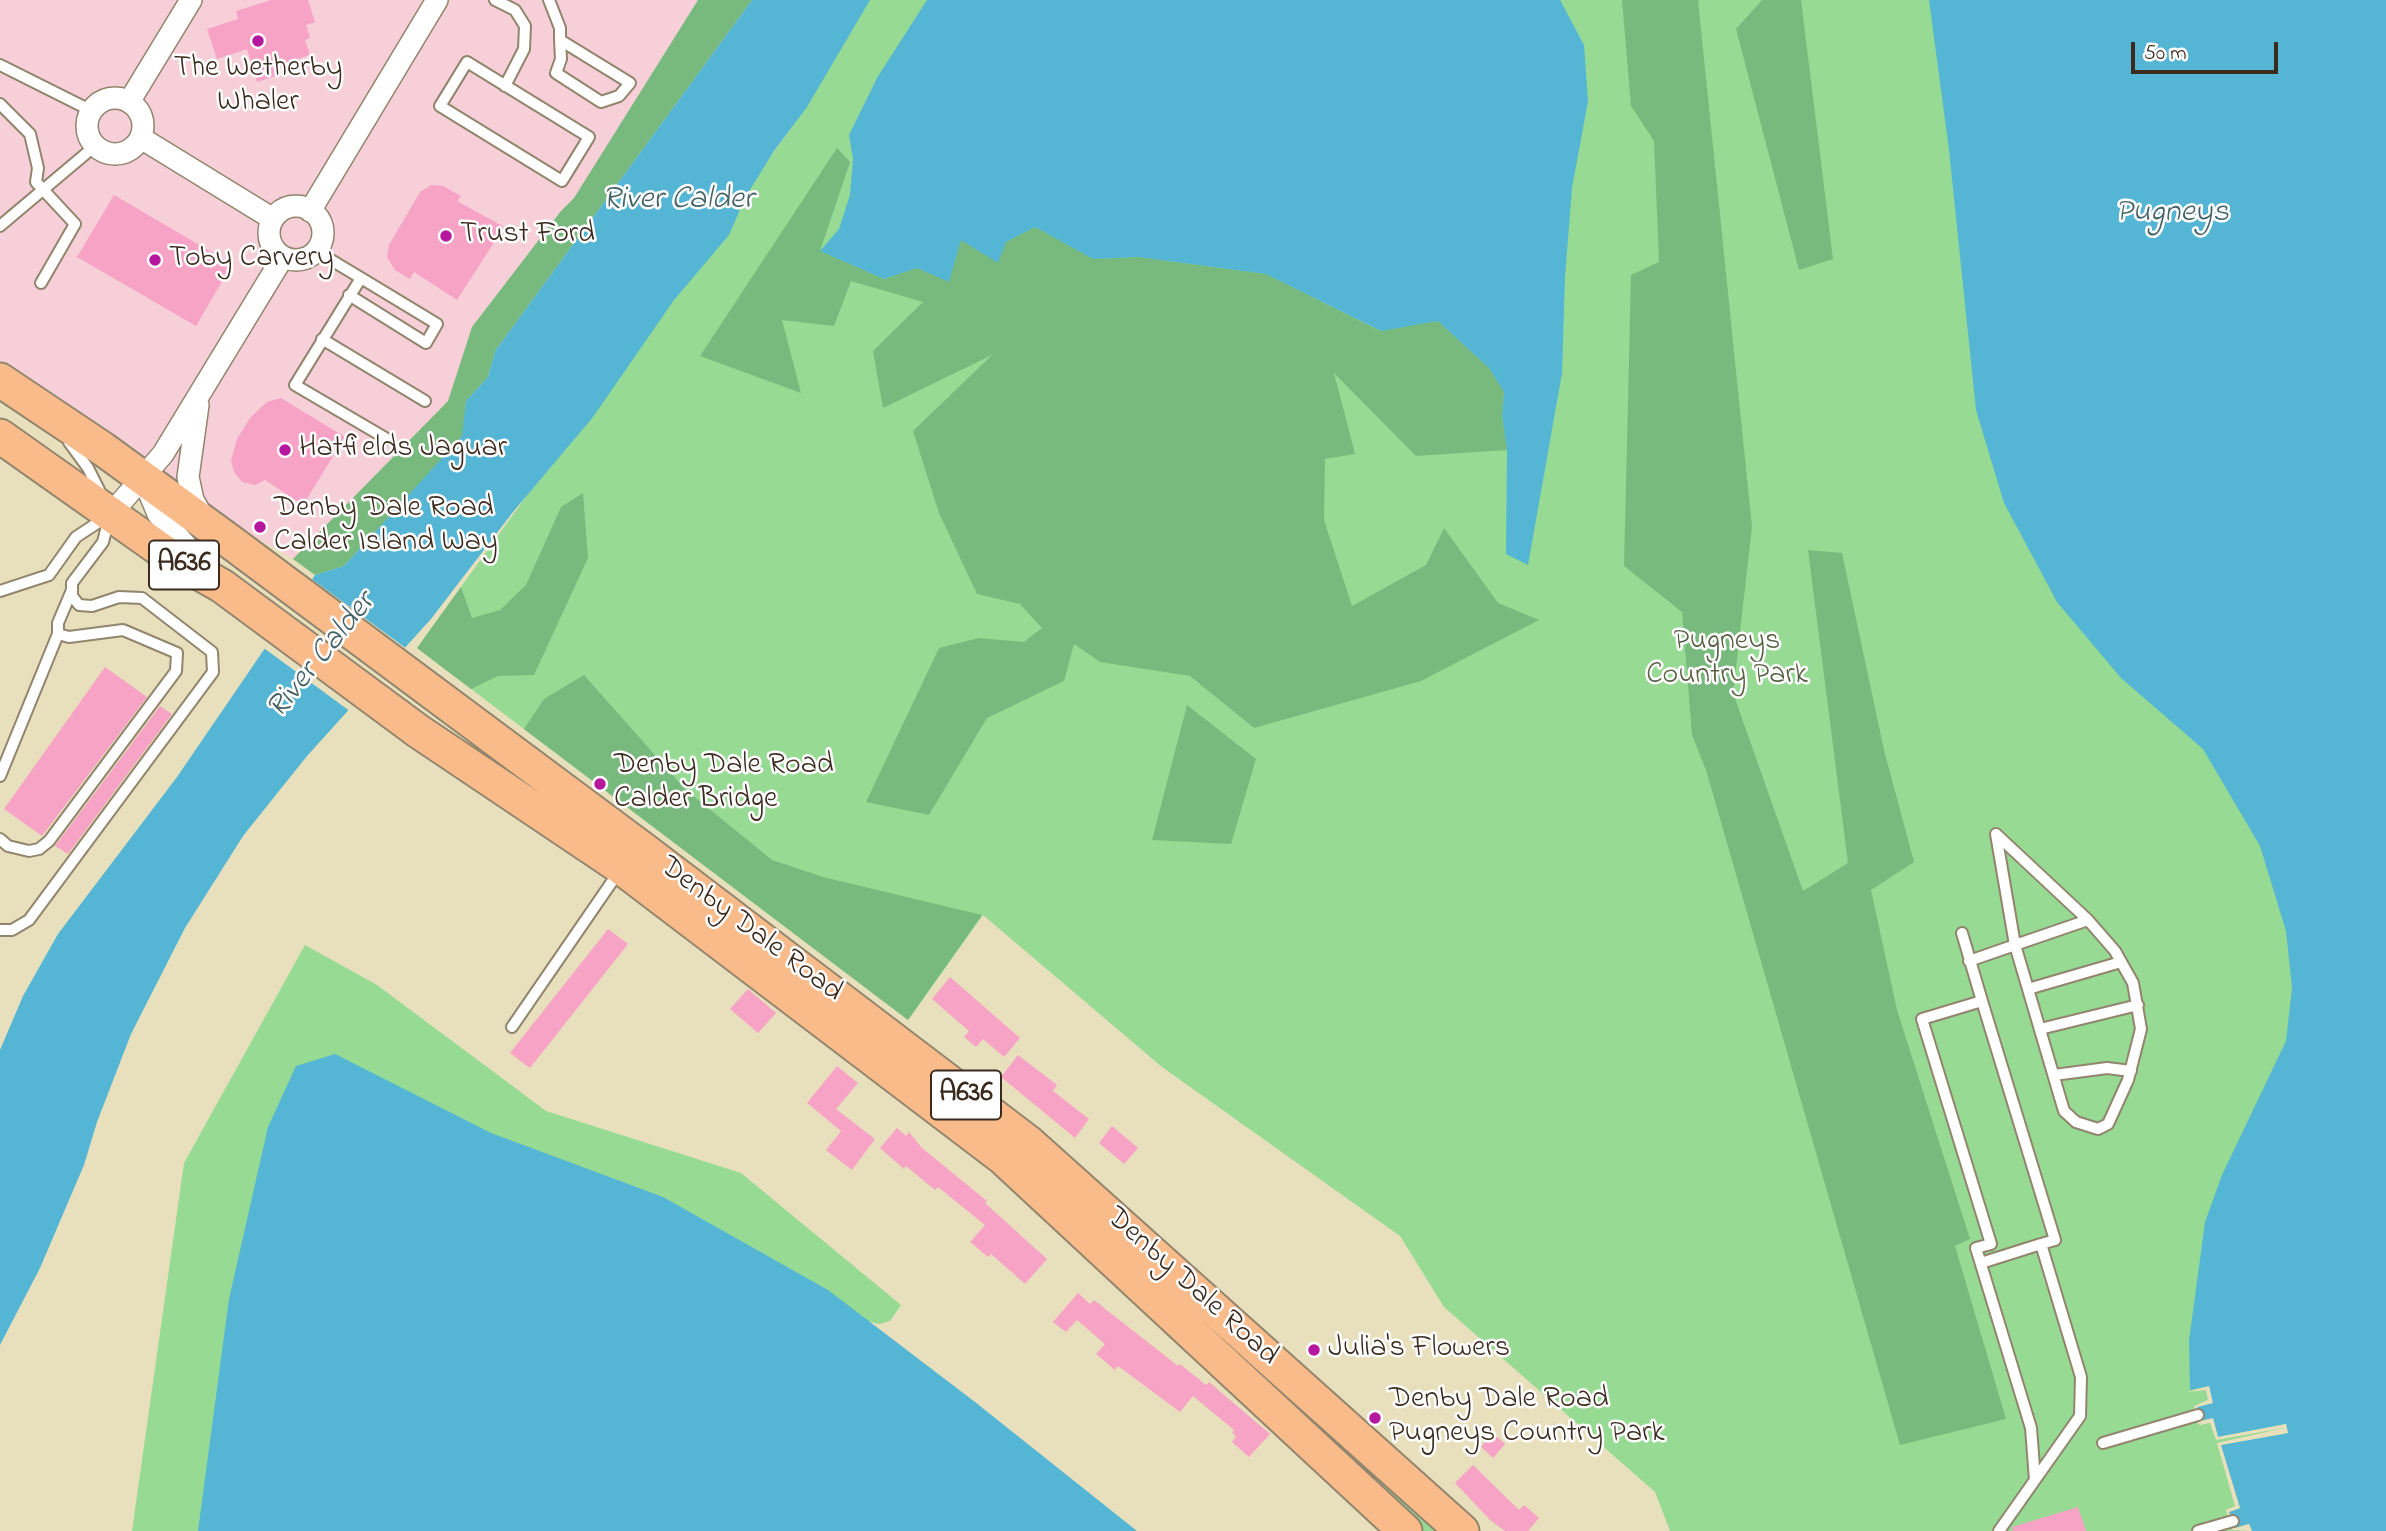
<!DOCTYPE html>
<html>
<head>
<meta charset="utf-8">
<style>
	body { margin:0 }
	#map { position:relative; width:2386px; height:1531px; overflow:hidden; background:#e8e0bc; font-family:"Indie Flower",sans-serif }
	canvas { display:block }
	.scale { position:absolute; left:2131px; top:42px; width:147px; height:32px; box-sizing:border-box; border:4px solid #3b2a1e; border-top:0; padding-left:9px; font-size:21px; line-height:24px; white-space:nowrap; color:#3b2a1e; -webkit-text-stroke:5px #fff; paint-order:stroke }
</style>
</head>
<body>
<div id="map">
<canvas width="2386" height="1531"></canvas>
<div class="scale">50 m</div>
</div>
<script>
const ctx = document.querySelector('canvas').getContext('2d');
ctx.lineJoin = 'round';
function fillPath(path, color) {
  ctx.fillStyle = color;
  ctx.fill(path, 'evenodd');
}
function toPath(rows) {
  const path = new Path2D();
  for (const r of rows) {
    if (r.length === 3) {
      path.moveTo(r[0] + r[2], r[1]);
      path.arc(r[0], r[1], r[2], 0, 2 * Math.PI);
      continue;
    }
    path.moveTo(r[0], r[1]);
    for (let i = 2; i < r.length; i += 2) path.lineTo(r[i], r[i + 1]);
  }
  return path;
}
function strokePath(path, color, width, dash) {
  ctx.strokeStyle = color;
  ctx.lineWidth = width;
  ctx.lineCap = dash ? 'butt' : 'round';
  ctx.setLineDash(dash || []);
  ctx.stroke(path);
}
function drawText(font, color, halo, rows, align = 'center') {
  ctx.font = font + ' "Indie Flower",sans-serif';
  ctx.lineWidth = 5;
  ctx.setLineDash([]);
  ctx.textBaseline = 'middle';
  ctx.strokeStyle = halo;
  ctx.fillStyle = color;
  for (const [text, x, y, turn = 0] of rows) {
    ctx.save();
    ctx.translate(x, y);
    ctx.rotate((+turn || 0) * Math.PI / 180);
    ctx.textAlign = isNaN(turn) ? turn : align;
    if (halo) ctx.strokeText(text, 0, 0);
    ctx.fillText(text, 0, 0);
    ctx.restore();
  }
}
fillPath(toPath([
	[0,0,698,0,574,199,561,211,472,327,448,401,293,559,0,387]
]), '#f6cfd8');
fillPath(toPath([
	[851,0,2386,0,2386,1531,1670,1531,1655,1492,1444,1307,1400,1236,1162,1067,983,915,908,1020,417,648,799,117],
	[305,945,377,985,546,1111,741,1173,901,1305,890,1321,879,1324,862,1320,201,1531,132,1531,184,1163],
	[1264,1371,1445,1531,1424,1531,1275,1388]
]), '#96da93');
fillPath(toPath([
	[698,0,752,0,495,351,488,377,466,401,463,436,344,566,315,575,293,559,448,401,472,327,561,211,574,198],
	[1622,0,1698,0,1752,527,1733,693,1803,891,1848,863,1808,550,1842,553,1884,750,1914,862,1871,890,1897,1010,1970,1239,1955,1246,2006,1419,1900,1445,1706,770,1692,735,1682,612,1624,566,1631,275,1659,262,1654,141,1631,106],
	[1762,0,1801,0,1833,259,1799,270,1736,29],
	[837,148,850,162,820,251,884,279,917,268,961,239,1006,242,1035,227,1093,259,1138,257,1266,274,1380,331,1438,321,1489,368,1504,392,1502,415,1507,450,1416,456,1334,373,1355,454,1325,459,1324,520,1352,606,1426,565,1444,528,1498,603,1539,620,1421,681,1254,728,1190,676,1100,662,1074,644,1064,681,987,718,929,815,866,802,939,648,979,638,1024,642,1042,628,1020,604,977,594,939,513,913,431,992,355,883,408,873,351,923,302,851,281,834,326,782,320,801,393,700,356],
	[583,493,588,558,534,675,498,676,471,689,417,648,461,587,472,618,500,610,526,585,561,507],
	[584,675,686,790,772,860,823,877,982,915,908,1020,524,729,544,699],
	[1187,705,1256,759,1231,844,1152,840]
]), '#78ba7d');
fillPath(toPath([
	[752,0,870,0,807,107,774,151,746,196,729,235,674,300,593,417,513,512,431,619,307,756,243,836,185,928,131,1034,97,1122,84,1165,40,1268,0,1345,0,1050,23,996,58,934,177,777,315,575,344,566,462,436,466,401,488,377,495,351],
	[927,0,1560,0,1584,45,1588,101,1572,188,1565,277,1562,373,1528,565,1506,554,1507,450,1502,415,1504,392,1489,368,1438,321,1381,331,1266,274,1138,257,1093,259,1035,227,1006,242,998,263,961,240,949,282,917,268,884,279,820,251,839,229,850,195,853,159,849,135,877,78],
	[1929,0,2386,0,2386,1531,2252,1531,2249,1524,2235,1528,2229,1512,2240,1508,2220,1445,2288,1433,2286,1424,2218,1437,2213,1419,2200,1422,2197,1407,2212,1403,2209,1386,2190,1390,2189,1341,2205,1222,2222,1175,2286,1041,2292,988,2286,931,2260,846,2203,749,2121,678,2057,602,2004,503,1976,410,1949,150],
	[335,1054,491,1133,663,1197,828,1290,975,1402,1137,1531,198,1531,229,1299,268,1127,296,1066]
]), '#55b5d4');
fillPath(toPath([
	[309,577,407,649,351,712,261,646],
	[2209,1386,2213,1403,2197,1407,2200,1421,2213,1418,2218,1437,2286,1424,2288,1433,2221,1445,2240,1508,2229,1512,2235,1528,2249,1524,2252,1531,2232,1530,2226,1510,2235,1506,2217,1443,2284,1428,2216,1440,2210,1423,2200,1425,2196,1422,2194,1406,2208,1400,2206,1390,2187,1392]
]), '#e8e0bc');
fillPath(toPath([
	[271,0,308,0,315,22,306,25,310,38,305,40,310,55,273,67,276,76,257,82,247,49,217,59,207,29,238,19,236,11],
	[431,185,443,186,461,196,457,201,504,227,457,300,414,272,410,279,395,270,387,257,389,245,420,192],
	[114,195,232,264,196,326,77,257],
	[281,398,345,437,303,505,265,480,255,485,242,482,234,472,231,461,237,439,250,418,267,402],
	[105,667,147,697,42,836,4,809],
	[160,706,172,714,68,854,55,846],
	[608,929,628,944,530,1068,510,1053],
	[950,977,1020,1038,1004,1057,983,1039,976,1047,964,1037,969,1031,932,999],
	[748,989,776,1013,758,1033,730,1009],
	[1018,1055,1057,1085,1053,1091,1089,1119,1075,1138,1001,1077],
	[837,1066,858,1083,836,1109,875,1139,852,1170,826,1150,841,1131,807,1103],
	[1112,1126,1138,1148,1124,1164,1099,1143],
	[897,1128,906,1136,909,1132,922,1148,987,1201,985,1203,1047,1259,1025,1284,991,1254,988,1257,970,1242,985,1225,938,1187,935,1190,906,1166,904,1169,880,1148],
	[1078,1293,1090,1304,1094,1300,1178,1366,1180,1364,1206,1385,1209,1382,1270,1434,1249,1457,1232,1442,1236,1437,1232,1432,1234,1430,1193,1396,1180,1412,1118,1366,1115,1370,1096,1354,1105,1344,1077,1320,1066,1332,1053,1322],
	[1493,1433,1505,1444,1493,1458,1481,1447],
	[1473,1465,1519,1510,1524,1505,1539,1518,1528,1531,1505,1531,1490,1520,1455,1483],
	[2078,1507,2086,1531,2013,1531,2012,1527]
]), '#f6a3c5');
const lane = toPath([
	[495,0,515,10,525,26,524,49,505,86],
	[549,0,560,28,560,40,561,59,556,73,601,102,619,96,630,83,560,40],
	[467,62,589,137,562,181,440,106,467,62],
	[0,65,92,111],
	[0,104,30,134,38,168,36,182,75,224,41,283],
	[0,226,95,146],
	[316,251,361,278,295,385,387,439],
	[349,295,426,343,437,324,361,278],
	[322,339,425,401],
	[69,442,88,468,101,494],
	[0,591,49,575,76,537,108,516],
	[0,776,58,634,58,623,72,590],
	[0,839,8,846,29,851,39,849,49,841,176,671,177,653,123,630,69,637,58,634],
	[0,930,12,930,29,920,213,672,212,652,142,598,119,597,92,606,79,605,72,596,72,583,103,542,109,518],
	[1962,933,1982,1001],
	[1969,961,2015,945,2088,920,2115,951,2133,983,2141,1029,2128,1080,2108,1124,2098,1129,2076,1122,2064,1111,2015,945,1996,834,2088,920],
	[2028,989,2121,962],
	[512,1027,620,870],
	[2040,1029,2138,1005],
	[2054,1075,2107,1068,2131,1071],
	[1981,1263,2041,1244],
	[2103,1443,2198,1415],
	[1999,1531,2080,1416,2081,1377,2041,1244,2055,1240,1982,1001,1922,1019,1991,1244,1976,1248,2031,1428,2035,1480],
	[2198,1531,2233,1521]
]);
const street = toPath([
	[115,126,28],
	[129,102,191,0],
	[141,138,273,219],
	[296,233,27],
	[310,211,437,0],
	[198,405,188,477,193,500,204,519],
	[144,480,158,514,205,567],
	[110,515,163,454,283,257]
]);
const primary = toPath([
	[0,380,103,449,228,540,644,850,1029,1143,1462,1531],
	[0,436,171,557,222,586,418,731,622,868,1002,1157,1405,1531]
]);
strokePath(lane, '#92856d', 14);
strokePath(street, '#92856d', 24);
strokePath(primary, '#92856d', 37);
strokePath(lane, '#fff', 10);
strokePath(street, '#fff', 21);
strokePath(primary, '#fabb8b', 33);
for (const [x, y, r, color] of [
	[258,41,7,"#b5179e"],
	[446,236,7,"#b5179e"],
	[155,260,7,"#b5179e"],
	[285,450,7,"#b5179e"],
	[260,527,7,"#b5179e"],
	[600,784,7,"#b5179e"],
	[1314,1350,7,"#b5179e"],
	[1375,1418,7,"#b5179e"]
]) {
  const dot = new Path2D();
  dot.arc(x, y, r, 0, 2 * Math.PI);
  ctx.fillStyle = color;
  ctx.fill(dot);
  strokePath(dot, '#fff', 2.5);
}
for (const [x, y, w] of [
	[184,565,70],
	[966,1095,70]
]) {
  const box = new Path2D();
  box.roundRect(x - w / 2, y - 24.5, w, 49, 5);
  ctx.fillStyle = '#fff';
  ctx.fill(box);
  strokePath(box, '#3b2a1e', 2);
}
drawText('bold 28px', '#3b2a1e', null, [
	["A636",184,565],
	["A636",966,1095]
]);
drawText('30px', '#3b2a1e', '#fff', [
	["The Wetherby",258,70,"center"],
	["Whaler",258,104,"center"],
	["Trust Ford",460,236],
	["Toby Carvery",169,260],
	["Hatfields Jaguar",299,450],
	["Denby Dale Road",274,510],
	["Calder Island Way",274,544],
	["Denby Dale Road",614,767],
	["Calder Bridge",614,801],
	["Julia's Flowers",1328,1350],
	["Denby Dale Road",1389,1401],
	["Pugneys Country Park",1389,1435]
], 'left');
drawText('30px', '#565f41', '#fff', [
	["Pugneys",1727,643],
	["Country Park",1727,677]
]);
drawText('30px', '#3b2a1e', '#fff', [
	["Denby Dale Road",750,931,37],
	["Denby Dale Road",1191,1288,42]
]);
drawText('italic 32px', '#456267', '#fff', [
	["River Calder",678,202],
	["Pugneys",2172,215],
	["River Calder",323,657,-51]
]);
</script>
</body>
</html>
